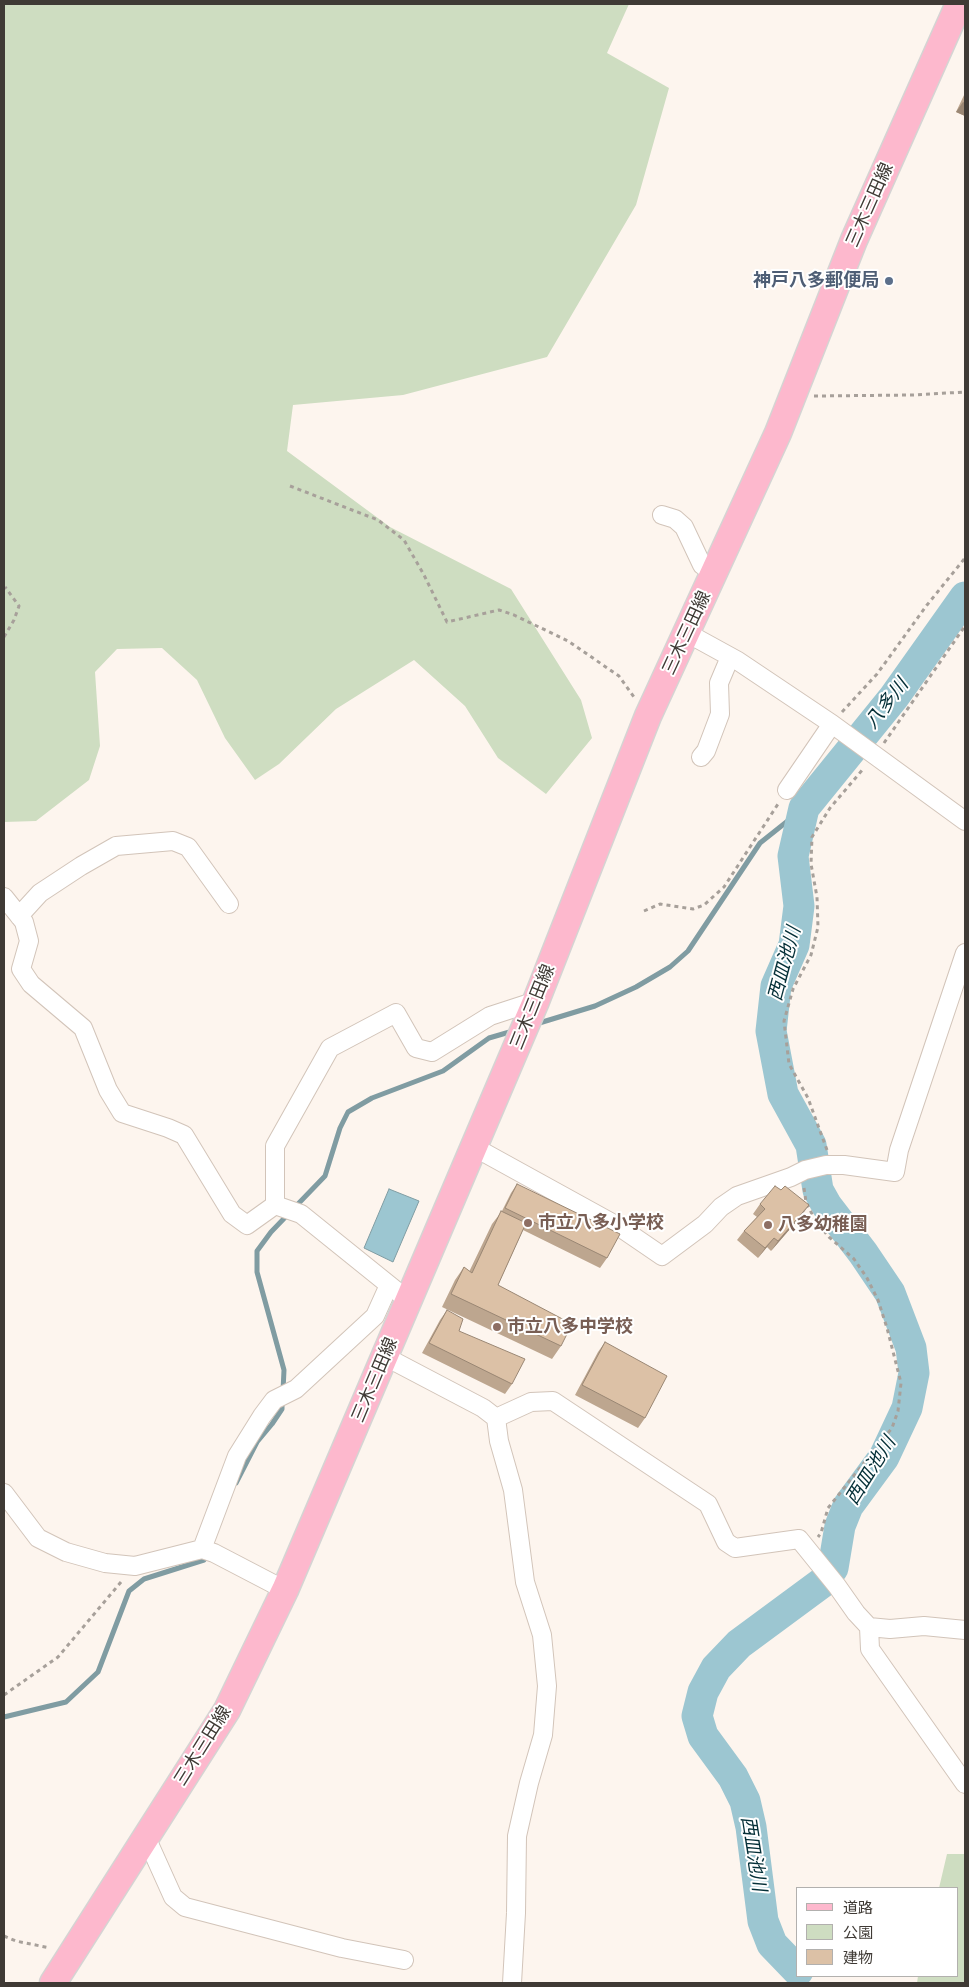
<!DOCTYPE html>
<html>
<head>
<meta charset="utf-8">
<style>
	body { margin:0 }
	#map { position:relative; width:969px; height:1987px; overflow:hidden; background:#fdf5ee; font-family:Karla,"Noto Sans JP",sans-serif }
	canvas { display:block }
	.frame { position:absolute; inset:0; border:5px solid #3f3a35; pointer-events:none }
	.legend { position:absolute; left:796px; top:1887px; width:162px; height:90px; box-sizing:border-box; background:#fff; border:1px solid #b2b0ae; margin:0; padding:6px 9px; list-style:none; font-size:15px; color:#3f3a35 }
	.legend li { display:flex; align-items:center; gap:10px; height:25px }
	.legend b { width:25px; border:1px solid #b2b0ae }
</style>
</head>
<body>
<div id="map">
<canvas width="969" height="1987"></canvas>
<div class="frame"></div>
<ul class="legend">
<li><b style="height:6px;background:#fdb8cd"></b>道路</li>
<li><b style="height:14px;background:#ceddc1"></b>公園</li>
<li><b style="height:14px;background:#dcc1a6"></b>建物</li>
</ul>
</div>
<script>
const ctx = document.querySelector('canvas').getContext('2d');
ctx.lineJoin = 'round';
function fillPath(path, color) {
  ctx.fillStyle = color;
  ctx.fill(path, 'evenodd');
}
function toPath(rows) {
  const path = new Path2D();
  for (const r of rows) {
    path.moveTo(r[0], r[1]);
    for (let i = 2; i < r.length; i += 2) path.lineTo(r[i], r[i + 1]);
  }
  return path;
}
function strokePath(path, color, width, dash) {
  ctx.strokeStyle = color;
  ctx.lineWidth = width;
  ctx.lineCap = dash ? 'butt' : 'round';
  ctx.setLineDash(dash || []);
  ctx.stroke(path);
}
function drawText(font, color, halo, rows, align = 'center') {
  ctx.font = font + ' Karla,"Noto Sans JP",sans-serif';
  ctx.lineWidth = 4;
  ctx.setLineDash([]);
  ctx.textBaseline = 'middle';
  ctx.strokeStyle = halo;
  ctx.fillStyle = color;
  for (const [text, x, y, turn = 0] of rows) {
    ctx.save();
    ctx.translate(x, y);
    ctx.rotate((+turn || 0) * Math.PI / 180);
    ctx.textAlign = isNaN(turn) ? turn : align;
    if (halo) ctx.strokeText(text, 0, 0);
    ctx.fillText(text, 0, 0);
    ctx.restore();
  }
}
fillPath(toPath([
	[4,4,629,4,607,53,669,88,636,205,547,357,403,395,293,405,287,451,390,527,511,589,581,700,592,738,546,794,498,758,465,706,414,660,336,709,279,764,255,780,225,738,197,680,162,648,117,649,95,672,100,746,89,780,36,821,4,822],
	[947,1854,965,1854,965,1983,917,1983,918,1976,958,1976,958,1888,939,1888]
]), '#ceddc1');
const water = toPath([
	[389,1189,419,1201,393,1262,364,1248,389,1189]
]);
fillPath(water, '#9cc6d1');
strokePath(water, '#809ca2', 1);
strokePath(toPath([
	[536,1024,595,1006,636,987,670,967,688,951,760,843,804,808],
	[283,1391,284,1370,257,1272,257,1251,271,1232,325,1176,340,1128,348,1112,372,1098,443,1071,489,1038,513,1031],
	[236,1483,257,1442,272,1424,282,1409,282,1400],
	[4,1717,66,1702,98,1672,129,1591,144,1579,204,1560,208,1553]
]), '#809ca2', 5);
strokePath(toPath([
	[798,1971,772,1944,763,1921,751,1827,745,1801,733,1777,703,1736,697,1716,703,1692,716,1668,739,1644,823,1582,833,1568,840,1526,848,1506,884,1457,907,1408,914,1373,911,1348,890,1293,863,1253,827,1206,818,1190,811,1145,783,1094,771,1031,776,986,794,945,799,906,793,856,804,808,894,697,965,597]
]), '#9cc6d1', 31);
const minor = toPath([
	[662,515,675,519,684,527,702,565,714,573],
	[687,633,738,661,832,724,965,821],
	[701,757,706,751,720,714,719,683,730,657],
	[787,790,832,724],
	[4,897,24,922,29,941,21,969,31,984,83,1028,108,1090,122,1113,168,1128,184,1135,232,1214,247,1225,275,1205,301,1214,409,1301],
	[19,916,40,893,81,866,116,846,173,841,188,847,229,904],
	[474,1147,621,1228,662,1256,705,1224,721,1207,737,1196,791,1177,805,1170,826,1165,844,1165,895,1172,899,1150,965,953],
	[275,1205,275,1146,330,1048,396,1013,416,1048,432,1052,490,1016,536,1001],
	[384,1356,483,1408,496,1418,499,1441,513,1490,525,1582,542,1635,547,1686,543,1735,529,1783,517,1836,516,1913,512,1983],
	[496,1418,531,1402,553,1401,708,1504,726,1542,735,1548,799,1539,837,1586,856,1613,869,1627,890,1629,924,1626,965,1630],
	[4,1493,38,1538,66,1552,105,1563,135,1566,202,1549,214,1553,285,1590],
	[202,1549,237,1456,262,1416,274,1400,296,1389,375,1316,389,1285],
	[869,1627,870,1649,965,1784],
	[146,1837,173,1897,185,1907,342,1948,404,1960]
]);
const primary = toPath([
	[53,1983,227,1710,285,1590,536,1001,648,716,778,433,854,240,959,4]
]);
strokePath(minor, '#d2c4b9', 20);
strokePath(primary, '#d5d4d3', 29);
strokePath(toPath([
	[814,396,913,395,965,392],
	[290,486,378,520,404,540,424,575,447,622,499,610,514,615,568,641,619,676,634,697],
	[4,637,14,620,19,606,5,587],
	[842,712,877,674,927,605,965,558],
	[884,743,965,626],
	[644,911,660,904,693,909,704,905,724,887,778,804],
	[827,1150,808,1098,789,1064,784,1021,793,989,811,955,818,927,817,897,811,864,812,837,830,808,864,768],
	[804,1188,806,1202,815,1220,829,1237,854,1259,867,1278,878,1300,887,1328,901,1383,898,1411,892,1428,828,1508,821,1533,818,1537],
	[4,1695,58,1657,121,1582],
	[4,1936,16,1941,50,1948]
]), '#a7a09a', 3, [4, 4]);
strokePath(minor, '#fff', 18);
strokePath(primary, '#fdb8cd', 26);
fillPath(toPath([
	[965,93,965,116,956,112],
	[517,1184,607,1258,600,1268,523,1230,498,1285,561,1346,552,1359,442,1307,455,1280,464,1267,469,1272,492,1224,502,1211,511,1193],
	[760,1204,802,1215,771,1251,767,1247,758,1258,737,1240,744,1231,757,1217,753,1214],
	[447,1310,459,1331,512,1384,505,1394,422,1353,440,1320],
	[605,1342,645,1418,638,1428,575,1395,598,1352]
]), '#bda68f');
fillPath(toPath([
	[963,102,965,103,965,116,956,112],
	[809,1205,802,1215,771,1251,778,1241],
	[774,1238,767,1247,758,1258,765,1248]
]), '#9a8774');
const building = toPath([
	[517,1184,620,1234,607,1258,505,1208,517,1184],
	[775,1186,781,1190,785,1186,809,1205,778,1241,774,1238,765,1248,744,1231,765,1209,760,1204,775,1186],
	[501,1211,526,1223,498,1285,572,1324,561,1346,451,1294,464,1267,472,1273,501,1211],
	[447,1310,463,1319,459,1331,525,1359,512,1384,429,1343,447,1310],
	[605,1342,667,1376,645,1418,582,1385,605,1342]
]);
fillPath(building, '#dcc1a6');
strokePath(building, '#9a8774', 1);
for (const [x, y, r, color] of [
	[889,281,5,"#5c6f8a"],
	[528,1223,5,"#8d6e63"],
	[768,1225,5,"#8d6e63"],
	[497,1327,5,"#8d6e63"]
]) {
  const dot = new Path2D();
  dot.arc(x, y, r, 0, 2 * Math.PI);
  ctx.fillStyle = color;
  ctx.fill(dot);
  strokePath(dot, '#fff', 2);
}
drawText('18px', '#3f3a35', '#fff', [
	["三木三田線",870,205,-66],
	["三木三田線",687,633,-65],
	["三木三田線",533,1007,-68],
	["三木三田線",375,1380,-67],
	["三木三田線",203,1746,-58]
]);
drawText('bold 18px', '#4e5e75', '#fff', [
	["神戸八多郵便局",879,281]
], 'right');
drawText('bold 18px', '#785e54', '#fff', [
	["市立八多小学校",538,1223],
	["八多幼稚園",778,1225],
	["市立八多中学校",507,1327]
], 'left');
drawText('italic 19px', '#042f37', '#fff', [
	["八多川",887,704,-52],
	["西皿池川",785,964,-75],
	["西皿池川",871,1471,-58],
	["西皿池川",753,1854,81]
]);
</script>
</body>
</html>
